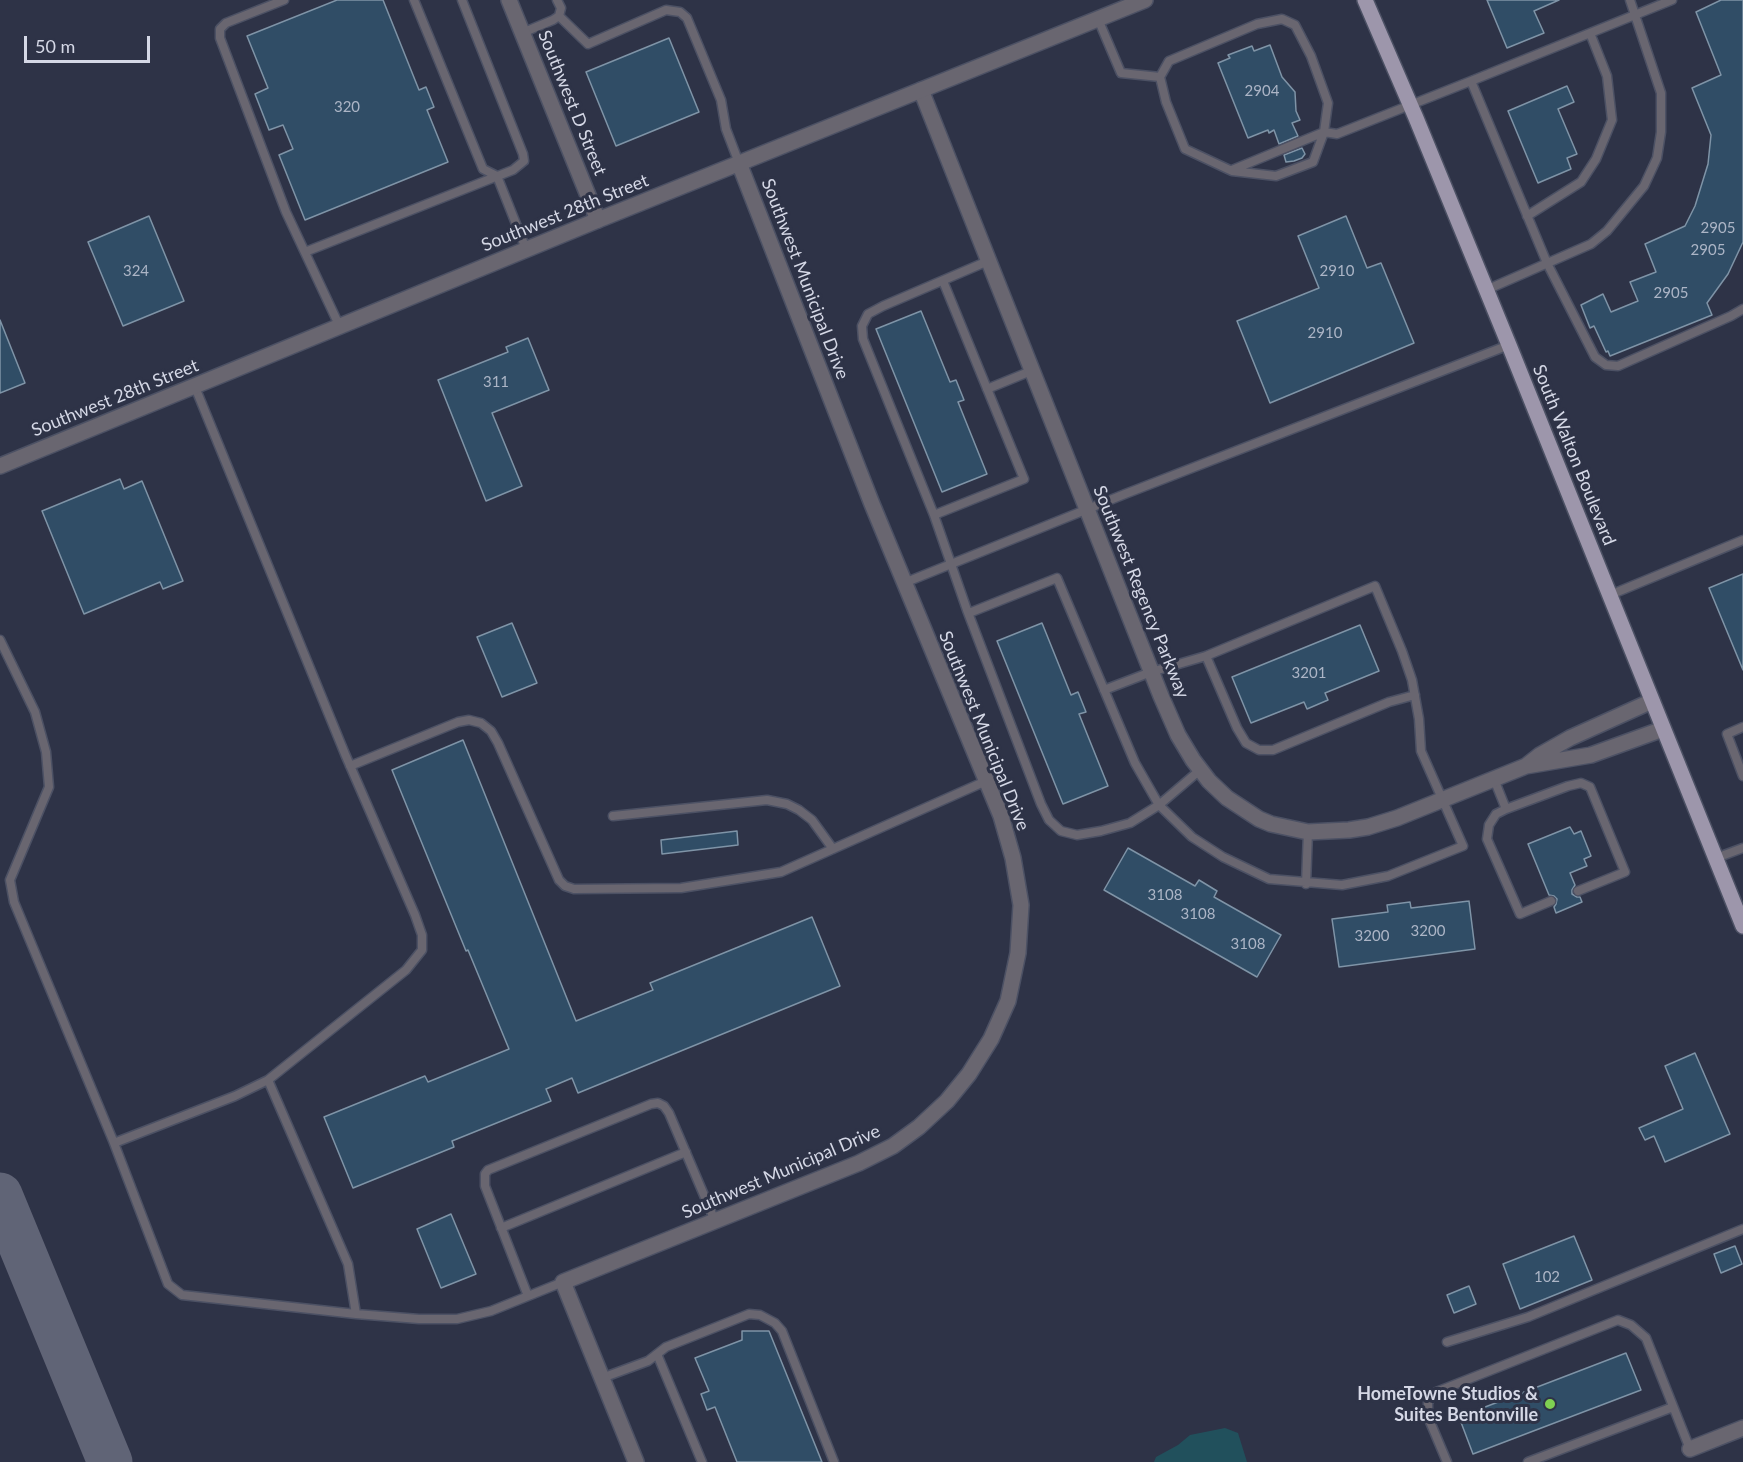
<!DOCTYPE html>
<html>
<head>
<meta charset="utf-8">
<style>
	body { margin:0 }
	#map { position:relative; width:1743px; height:1462px; overflow:hidden; background:#2e3347; font-family:Lato,sans-serif }
	canvas { display:block }
	.scale { position:absolute; left:24px; top:36px; width:126px; height:27px; box-sizing:border-box; border:3px solid #d5d8e6; border-top:0; padding-left:8px; font-size:18px; line-height:21px; white-space:nowrap; color:#d5d8e6; -webkit-text-stroke:4px #2e3347; paint-order:stroke }
</style>
</head>
<body>
<div id="map">
<canvas width="1743" height="1462"></canvas>
<div class="scale">50 m</div>
</div>
<script>
const ctx = document.querySelector('canvas').getContext('2d');
ctx.lineJoin = 'round';
function fillPath(path, color) {
  ctx.fillStyle = color;
  ctx.fill(path, 'evenodd');
}
function toPath(rows) {
  const path = new Path2D();
  for (const r of rows) {
    path.moveTo(r[0], r[1]);
    for (let i = 2; i < r.length; i += 2) path.lineTo(r[i], r[i + 1]);
  }
  return path;
}
function strokePath(path, color, width, dash) {
  ctx.strokeStyle = color;
  ctx.lineWidth = width;
  ctx.lineCap = dash ? 'butt' : 'round';
  ctx.setLineDash(dash || []);
  ctx.stroke(path);
}
function drawText(font, color, halo, rows, align = 'center') {
  ctx.font = font + ' Lato,sans-serif';
  ctx.lineWidth = 6;
  ctx.setLineDash([]);
  ctx.textBaseline = 'middle';
  ctx.strokeStyle = halo;
  ctx.fillStyle = color;
  for (const [text, x, y, turn = 0] of rows) {
    ctx.save();
    ctx.translate(x, y);
    ctx.rotate((+turn || 0) * Math.PI / 180);
    ctx.textAlign = isNaN(turn) ? turn : align;
    if (halo) ctx.strokeText(text, 0, 0);
    ctx.fillText(text, 0, 0);
    ctx.restore();
  }
}
fillPath(toPath([
	[1225,1428,1238,1433,1247,1462,1154,1462,1156,1457,1178,1445,1190,1435]
]), '#21505c');
strokePath(toPath([
	[0,1195,110,1462]
]), '#606476', 45);
const building = toPath([
	[337,0,383,0,419,90,426,87,434,107,427,110,448,162,305,220,279,155,293,149,283,125,269,130,255,94,268,88,247,36,337,0],
	[1487,0,1559,0,1534,11,1544,33,1507,48,1487,0],
	[1721,0,1743,0,1743,242,1728,274,1707,303,1712,315,1610,356,1608,351,1606,352,1594,326,1590,328,1581,305,1603,294,1611,312,1638,301,1630,282,1656,272,1645,244,1685,226,1695,206,1708,164,1711,135,1692,88,1721,75,1696,12,1721,0],
	[669,38,699,112,616,146,586,72,669,38],
	[1270,45,1282,77,1295,92,1296,111,1300,120,1292,123,1298,136,1279,144,1274,130,1269,133,1268,130,1248,138,1218,63,1230,58,1228,55,1252,46,1254,51,1270,45],
	[1567,86,1574,102,1558,109,1577,154,1567,158,1571,169,1538,183,1508,111,1567,86],
	[1302,148,1305,154,1302,158,1294,161,1286,162,1284,155,1302,148],
	[149,216,184,301,123,326,88,242,149,216],
	[1346,216,1367,268,1381,263,1414,343,1270,403,1237,321,1319,288,1298,236,1346,216],
	[921,311,950,382,956,380,964,400,958,402,987,474,942,492,876,329,921,311],
	[0,320,25,383,0,393,0,320],
	[528,338,549,390,492,413,522,486,486,501,438,380,508,352,506,347,528,338],
	[120,479,124,489,142,481,183,581,163,589,160,582,84,614,42,511,120,479],
	[1743,574,1743,670,1709,588,1743,574],
	[512,623,537,683,502,697,477,637,512,623],
	[1042,623,1071,695,1078,692,1086,712,1079,714,1108,786,1063,804,997,641,1042,623],
	[1360,625,1379,671,1325,693,1328,700,1307,709,1304,702,1251,723,1232,677,1360,625],
	[463,740,576,1021,653,990,650,983,812,917,840,986,578,1093,572,1078,546,1089,551,1101,452,1141,454,1147,353,1188,324,1117,425,1076,428,1082,509,1049,468,950,466,951,392,770,463,740],
	[1570,827,1574,834,1581,831,1591,856,1584,859,1587,866,1570,873,1575,885,1572,890,1572,894,1577,897,1580,897,1582,902,1556,913,1554,907,1556,904,1557,899,1554,896,1549,895,1528,844,1570,827],
	[737,831,738,845,662,854,661,840,737,831],
	[1128,848,1195,886,1199,880,1217,891,1214,897,1281,935,1257,977,1104,890,1128,848],
	[1469,901,1475,949,1339,967,1332,919,1388,912,1387,905,1410,902,1411,908,1469,901],
	[1695,1053,1730,1134,1665,1162,1654,1136,1645,1140,1639,1128,1683,1109,1665,1066,1695,1053],
	[451,1214,476,1274,441,1288,417,1229,451,1214],
	[1574,1236,1592,1280,1520,1309,1503,1264,1574,1236],
	[1735,1246,1742,1264,1721,1273,1714,1254,1735,1246],
	[1469,1286,1476,1304,1454,1313,1447,1295,1469,1286],
	[742,1331,769,1331,822,1462,737,1462,715,1407,707,1410,701,1394,709,1391,695,1358,742,1340,742,1331],
	[1626,1353,1641,1390,1473,1454,1459,1417,1626,1353]
]);
fillPath(building, '#304d66');
strokePath(building, '#7f94a7', 1.5);
const service = toPath([
	[284,0,226,23,220,29,220,38,286,212,339,325],
	[414,0,483,169,497,176,526,249],
	[559,16,588,44,666,10,680,12,687,18,721,100,726,129,739,163],
	[1098,19,1121,73,1160,77],
	[522,33,553,20,559,16,561,8,557,0],
	[1471,81,1672,0],
	[1324,132,1313,162,1276,176,1232,171,1185,149,1166,102,1160,77,1169,61,1257,24,1282,19,1295,25,1311,56,1328,103,1324,132,1337,134,1471,81,1547,263,1595,357,1606,365,1618,366,1731,316,1743,309],
	[1232,170,1324,132],
	[1527,216,1581,182,1596,159,1612,120,1607,76,1590,33],
	[305,252,513,170,524,161,523,154,462,0],
	[988,261,883,306,868,314,862,326,863,339,934,515,967,610,1041,804,1049,820,1061,831,1077,835,1101,831,1130,823,1159,805,1200,770],
	[1486,290,1591,244,1607,231,1644,186,1657,158,1661,132,1661,93,1630,0],
	[987,389,1031,371],
	[934,515,1024,479,943,281],
	[904,583,1125,494,1509,345],
	[1610,595,1743,540],
	[969,613,1057,578,1135,763,1159,805,1192,837,1223,857,1269,879,1342,885,1388,876,1463,846,1421,751,1419,719,1412,680,1402,651,1375,586,1206,656,1151,672,1104,690],
	[0,640,35,712,46,752,49,787,10,880,14,902,114,1143,235,1096,268,1080,406,970,422,950,422,935,415,915,345,754,195,387],
	[1206,656,1237,728,1246,743,1259,750,1273,750,1389,702,1415,695],
	[1743,727,1727,734,1743,776],
	[350,766,458,722,469,720,481,723,491,731,498,743,559,880,565,886,574,889,681,888,781,872,986,781],
	[1494,779,1506,809,1568,786,1581,783,1590,787,1625,872,1578,891],
	[1506,809,1496,814,1489,825,1487,839,1520,914,1551,901],
	[613,816,767,800,787,804,799,810,812,820,833,849],
	[1716,858,1743,848],
	[1306,884,1308,832],
	[268,1080,348,1264,356,1314],
	[114,1143,168,1284,182,1295,356,1314,419,1319,457,1319,491,1311,563,1282],
	[501,1228,686,1152],
	[528,1296,485,1186,485,1174,488,1170,651,1104,658,1103,664,1106,669,1113,715,1221],
	[1447,1342,1528,1317,1743,1229],
	[657,1354,702,1462],
	[602,1378,648,1361,666,1347,749,1314,760,1315,775,1323,782,1331,834,1462],
	[1447,1462,1428,1417,1428,1402,1436,1392,1618,1320,1631,1325,1646,1338,1690,1449],
	[1528,1462,1673,1407]
]);
const minor = toPath([
	[509,0,598,220],
	[921,90,1161,696,1178,735,1193,760,1209,781,1227,798,1259,819,1271,824,1308,832,1349,830,1368,827,1397,818,1526,766,1591,755,1663,729],
	[1526,766,1540,755,1570,738,1652,701],
	[1690,1449,1743,1428]
]);
const tertiary = toPath([
	[0,466,598,220,1145,0],
	[636,1462,563,1282,859,1163,893,1146,919,1127,947,1101,969,1074,991,1039,1008,1001,1018,953,1021,905,1013,858,1001,816,872,504,739,163]
]);
const primary = toPath([
	[1365,0,1416,118,1509,345,1743,926]
]);
strokePath(service, '#4c5164', 11);
strokePath(minor, '#4c5164', 18);
strokePath(tertiary, '#4c5164', 18);
strokePath(primary, '#4c5164', 18);
strokePath(service, '#696670', 8);
strokePath(minor, '#696670', 15);
strokePath(tertiary, '#696670', 15);
strokePath(primary, '#9d96ab', 15);
for (const [x, y, r, color] of [
	[1550,1404,6,"#7fd052"]
]) {
  const dot = new Path2D();
  dot.arc(x, y, r, 0, 2 * Math.PI);
  ctx.fillStyle = color;
  ctx.fill(dot);
  strokePath(dot, '#2e3347', 2);
}
drawText('15px', '#acb5c6', null, [
	["2904",1262,91],
	["320",347,107],
	["2905",1718,228],
	["2905",1708,250],
	["324",136,271],
	["2910",1337,271],
	["2905",1671,293],
	["2910",1325,333],
	["311",496,382],
	["3201",1309,673],
	["3108",1165,895],
	["3108",1198,914],
	["3200",1428,931],
	["3200",1372,936],
	["3108",1248,944],
	["102",1547,1277]
]);
drawText('18px', '#d5d8e6', '#2e3347', [
	["Southwest D Street",572,103,68],
	["Southwest 28th Street",565,213,-22],
	["Southwest Municipal Drive",805,279,69],
	["Southwest 28th Street",115,398,-22],
	["South Walton Boulevard",1574,455,68],
	["Southwest Regency Parkway",1141,592,68],
	["Southwest Municipal Drive",984,731,68],
	["Southwest Municipal Drive",781,1172,-23]
]);
drawText('bold 18px', '#d5d8e6', '#2e3347', [
	["HomeTowne Studios &",1538,1394],
	["Suites Bentonville",1538,1415]
], 'right');
</script>
</body>
</html>
